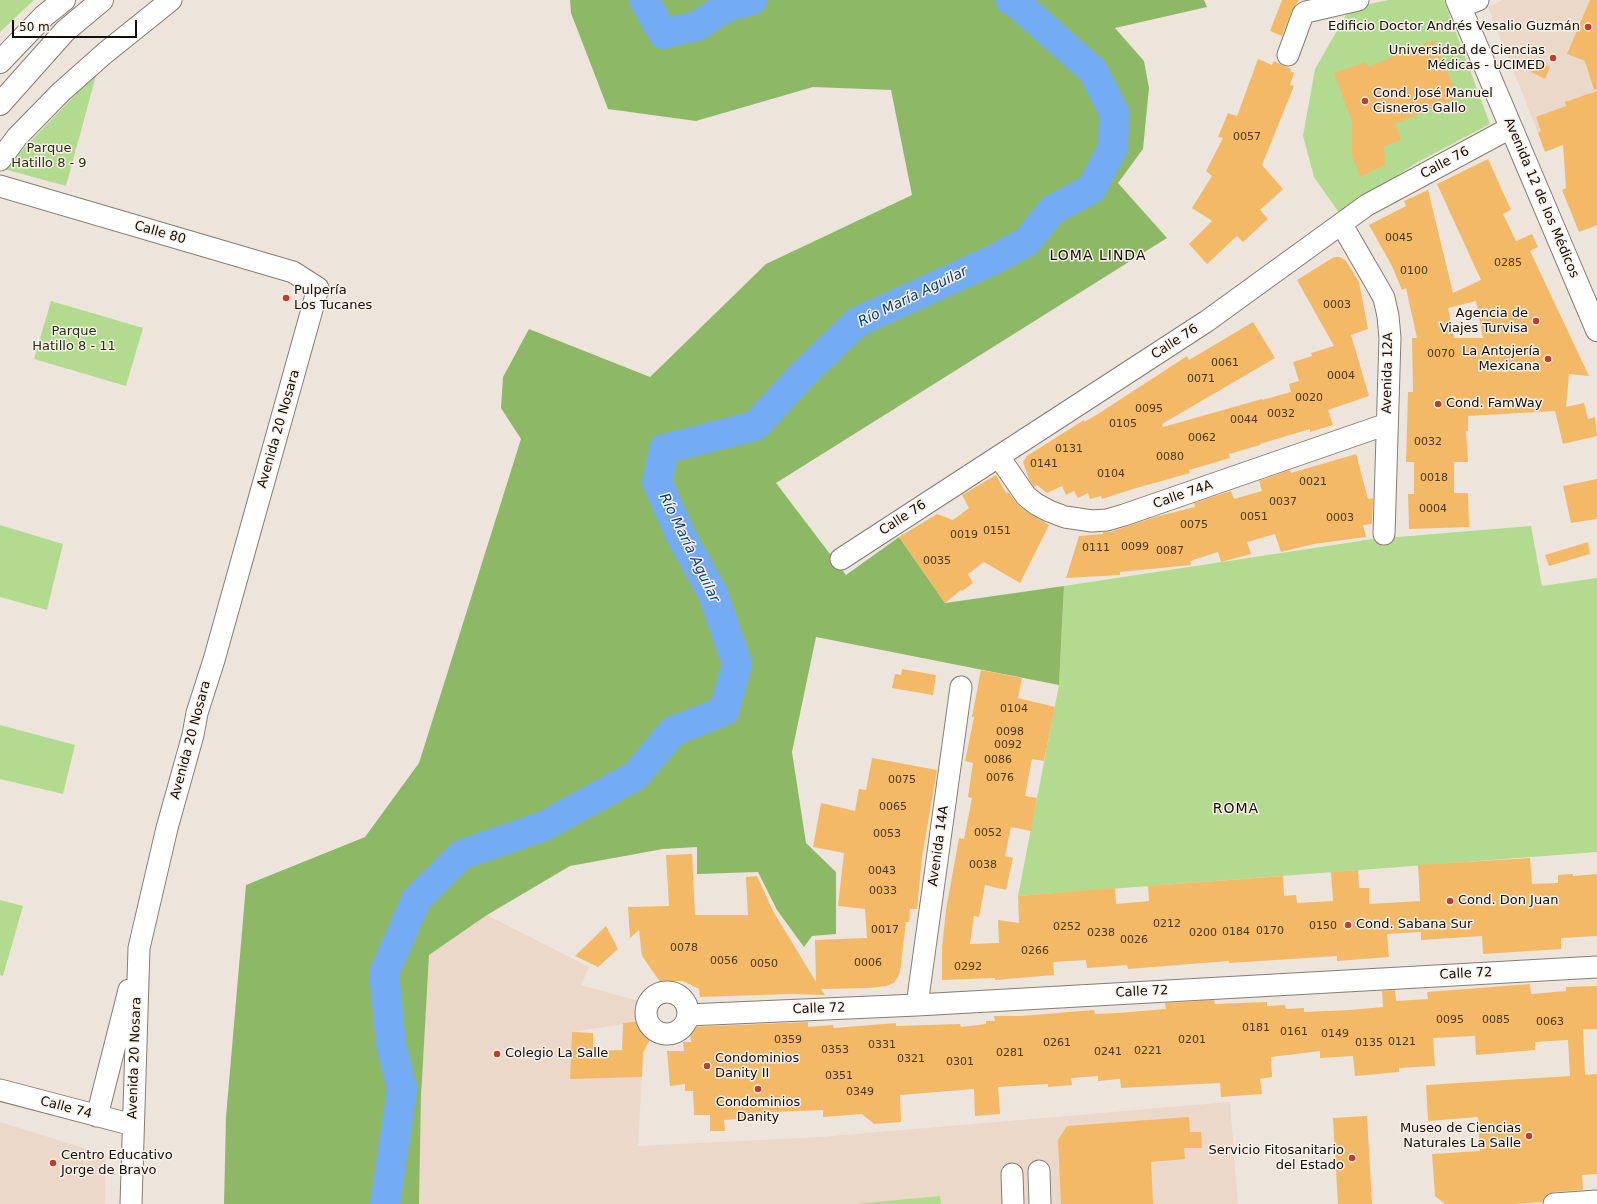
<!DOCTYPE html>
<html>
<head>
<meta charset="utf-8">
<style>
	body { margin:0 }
	#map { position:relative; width:1597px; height:1204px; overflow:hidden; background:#ede5db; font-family:"DejaVu Sans",sans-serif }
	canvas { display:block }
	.scale { position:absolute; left:12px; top:20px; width:125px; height:18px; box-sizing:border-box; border:2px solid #100d0a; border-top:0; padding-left:5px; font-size:12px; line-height:14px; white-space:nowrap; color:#100d0a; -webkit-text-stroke:3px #faf2e8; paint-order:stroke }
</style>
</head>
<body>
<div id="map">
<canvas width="1597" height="1204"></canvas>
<div class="scale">50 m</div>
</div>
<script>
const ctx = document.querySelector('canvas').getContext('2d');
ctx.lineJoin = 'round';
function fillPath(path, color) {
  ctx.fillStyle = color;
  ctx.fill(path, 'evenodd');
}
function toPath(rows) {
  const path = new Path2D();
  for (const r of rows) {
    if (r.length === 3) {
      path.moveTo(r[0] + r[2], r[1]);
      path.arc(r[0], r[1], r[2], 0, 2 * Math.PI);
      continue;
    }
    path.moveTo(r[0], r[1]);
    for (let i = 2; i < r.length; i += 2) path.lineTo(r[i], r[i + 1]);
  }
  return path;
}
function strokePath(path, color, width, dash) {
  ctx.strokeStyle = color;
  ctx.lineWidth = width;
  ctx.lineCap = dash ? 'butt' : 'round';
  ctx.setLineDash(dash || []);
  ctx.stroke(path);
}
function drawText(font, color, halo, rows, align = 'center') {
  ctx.font = font + ' "DejaVu Sans",sans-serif';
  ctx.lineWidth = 3;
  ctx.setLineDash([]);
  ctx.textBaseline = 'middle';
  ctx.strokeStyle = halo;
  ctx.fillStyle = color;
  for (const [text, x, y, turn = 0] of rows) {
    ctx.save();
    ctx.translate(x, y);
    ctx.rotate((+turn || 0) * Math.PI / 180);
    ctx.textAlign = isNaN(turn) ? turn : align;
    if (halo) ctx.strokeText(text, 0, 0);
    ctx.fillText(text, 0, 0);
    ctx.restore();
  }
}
fillPath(toPath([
	[1503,0,1597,0,1597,110,1538,133,1488,7],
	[487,915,589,967,581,985,642,1002,642,1021,572,1032,570,1078,642,1077,638,1146,821,1137,1230,1102,1238,1204,419,1204,421,1097,429,955],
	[0,1122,106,1155,105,1204,0,1204]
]), '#ebd8c9');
fillPath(toPath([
	[0,0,34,0,0,32],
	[1389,0,1444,0,1490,124,1416,163,1340,214,1314,177,1303,136,1315,69,1350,8],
	[97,72,66,186,4,169],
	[51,301,143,328,126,386,34,359],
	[0,525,63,544,47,610,0,597],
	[1531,526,1542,586,1597,578,1597,852,1018,896,1059,685,1064,586,1373,539],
	[0,725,75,745,63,794,0,779],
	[0,900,23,906,3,976,0,975],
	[940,1196,941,1204,855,1204]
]), '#b2db90');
fillPath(toPath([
	[570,0,1204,0,1207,7,1115,28,1144,61,1149,88,1143,149,1118,183,1167,238,776,483,846,575,899,537,945,603,1064,586,1059,685,816,637,792,752,806,843,836,872,836,934,812,936,804,947,777,910,758,872,697,874,697,847,663,849,570,866,487,915,429,955,421,1097,419,1204,224,1204,226,1117,246,885,365,837,419,763,521,439,501,408,503,377,529,329,650,377,766,264,912,195,891,90,813,87,696,121,608,109,571,13]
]), '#8db966');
strokePath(toPath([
	[644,0,663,34,697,26,724,8,752,0],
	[385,1204,402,1089,391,1045,384,973,416,900,461,855,544,826,635,776,673,731,724,711,737,664,713,594,680,534,657,482,664,449,755,426,801,376,857,322,995,259,1026,242,1052,210,1091,189,1113,147,1114,113,1093,71,1014,1,1010,0]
]), '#73acf4', 30);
fillPath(toPath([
	[1282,0,1299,0,1292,10,1282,36,1270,31],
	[1590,0,1597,0,1597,89,1594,90,1585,61,1567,54],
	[1434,40,1458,98,1395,124,1401,140,1384,146,1385,165,1360,177,1352,156,1352,122,1334,73,1366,62,1368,67],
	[1258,59,1272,65,1274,61,1291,69,1290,71,1294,73,1290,85,1294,86,1262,165,1283,189,1260,210,1268,219,1243,242,1237,236,1207,264,1189,244,1212,221,1192,208,1212,176,1206,171,1223,138,1218,137,1228,113,1237,116],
	[1536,60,1550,67,1545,79,1531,72],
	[1597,91,1597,225,1579,232,1562,190,1566,188,1563,145,1545,152,1538,133,1541,131,1536,117,1566,106,1565,102],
	[1488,159,1511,210,1503,214,1516,241,1532,234,1538,247,1530,251,1589,376,1569,374,1566,407,1584,403,1588,419,1595,417,1597,436,1563,444,1555,411,1468,416,1468,431,1466,431,1468,462,1454,462,1454,493,1468,493,1469,527,1409,529,1408,494,1414,494,1414,462,1406,462,1407,430,1408,392,1413,392,1412,338,1417,338,1406,288,1402,290,1392,266,1369,225,1406,206,1404,201,1428,190,1453,293,1481,280,1437,184],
	[1476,301,1483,338,1454,338,1448,308],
	[1334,257,1340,257,1346,261,1359,282,1368,329,1351,335,1369,396,1328,410,1333,425,1310,432,1310,429,1260,444,1260,445,1229,454,1230,458,1189,470,1190,473,1133,489,1102,499,1101,496,1090,499,1088,493,1078,498,1074,491,1066,495,1062,486,1047,493,1037,485,1034,487,1029,479,1023,462,1027,456,1084,420,1084,422,1098,414,1187,356,1189,360,1253,322,1275,358,1162,424,1163,427,1262,399,1262,400,1291,392,1289,384,1299,381,1293,362,1312,356,1311,353,1334,346,1297,280],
	[1356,454,1368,499,1373,498,1372,524,1363,525,1366,537,1314,544,1281,552,1275,534,1247,542,1251,554,1221,562,1218,552,1190,561,1191,565,1120,572,1120,575,1066,578,1079,536,1103,534,1103,532,1110,532,1155,517,1195,507,1194,503,1231,491,1234,499,1262,491,1259,481,1290,470,1291,473],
	[996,475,1006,493,1008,492,1018,505,1030,514,1049,525,1020,583,984,562,968,574,973,583,962,591,961,590,945,603,899,537,937,514,953,520,969,508,962,495],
	[1597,479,1597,519,1571,523,1563,486],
	[1588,542,1590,554,1549,566,1545,555],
	[902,669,936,675,933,695,892,688,895,674,901,675],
	[981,670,1022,678,1018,698,1055,707,1044,761,1032,759,1029,774,1025,796,1037,798,1031,831,1011,827,1005,856,1013,858,1006,890,985,885,979,917,974,916,970,944,999,943,998,920,1019,923,1018,896,1115,888,1116,904,1149,901,1148,886,1283,876,1284,896,1296,895,1297,903,1333,901,1331,872,1358,870,1359,888,1369,888,1369,904,1420,901,1418,865,1530,858,1532,884,1558,883,1558,875,1573,874,1573,876,1597,874,1597,936,1561,938,1561,949,1483,954,1482,936,1421,940,1421,932,1387,934,1389,957,1337,961,1337,956,1229,963,1229,961,1128,969,1127,965,1087,968,1086,960,1053,962,1054,975,995,980,995,978,942,980,942,948,946,910,959,838,964,839,972,798,968,797,973,763,965,761,974,717,972,717],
	[872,758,937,770,922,857,917,909,910,909,909,922,906,922,900,972,897,978,894,983,886,986,869,988,821,989,825,995,789,994,700,997,699,989,683,981,672,981,661,983,642,956,639,930,630,938,628,907,669,906,666,855,692,854,695,915,748,915,746,877,757,876,773,911,816,982,815,940,867,938,865,909,838,906,844,853,813,847,821,803,855,811,859,789,866,790],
	[606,926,618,949,598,967,575,956],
	[1530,984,1531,994,1566,991,1566,987,1597,986,1597,1029,1583,1029,1585,1075,1597,1074,1597,1174,1582,1175,1583,1190,1553,1192,1547,1194,1542,1202,1516,1204,1445,1204,1435,1196,1432,1154,1480,1151,1478,1117,1428,1121,1426,1085,1570,1076,1568,1040,1535,1042,1535,1050,1476,1055,1475,1036,1433,1038,1435,1066,1399,1068,1399,1072,1355,1076,1353,1056,1320,1058,1320,1051,1271,1057,1272,1077,1260,1079,1262,1094,1221,1097,1220,1083,1121,1088,1120,1079,1098,1081,1098,1076,1071,1078,1072,1085,1048,1087,1048,1084,998,1087,1000,1114,975,1116,974,1089,900,1095,901,1122,874,1124,862,1114,823,1117,823,1110,772,1112,772,1117,724,1120,725,1131,710,1131,710,1115,694,1115,693,1091,685,1091,685,1084,670,1086,667,1051,684,1051,683,1042,691,1042,690,1027,808,1022,808,1027,833,1025,834,1028,896,1023,896,1026,960,1024,961,1027,986,1024,986,1021,995,1021,994,1016,1021,1016,1094,1010,1095,1014,1118,1013,1166,1009,1165,1003,1214,1000,1215,1004,1267,1002,1267,1006,1285,1005,1286,1009,1304,1008,1304,1012,1350,1010,1383,1007,1382,991,1395,990,1396,1001,1428,999,1427,992],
	[642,1021,652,1035,643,1053,642,1077,570,1079,572,1032,593,1033,593,1051,622,1050,623,1023],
	[1367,1116,1372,1204,1338,1204,1333,1118],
	[1189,1117,1190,1132,1201,1132,1202,1148,1184,1148,1185,1159,1151,1162,1153,1204,1061,1204,1058,1140,1067,1126]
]), '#f3b966');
const minor = toPath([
	[1460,7,1478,0],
	[1288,55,1303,14,1306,12,1358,0],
	[0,160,17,137,61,92,105,53,171,0],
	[0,186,293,272,318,288,214,660,197,713,193,735,167,828,139,948,131,1204],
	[1342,225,1375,282,1384,298,1388,316,1390,338,1384,534],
	[999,457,1026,496,1036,504,1049,511,1065,517,1092,521,1107,520,1124,515,1387,424],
	[841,559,1207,321,1367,205,1510,128],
	[667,1013,21],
	[917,1005,961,687],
	[688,1015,917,1005,1597,967],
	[0,1090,133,1125],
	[97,1116,129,990],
	[1039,1171,1040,1204],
	[1012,1174,1013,1204],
	[1554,1204,1597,1201]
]);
const major = toPath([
	[1457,0,1597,330]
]);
const highway = toPath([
	[0,62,44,16,64,0],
	[0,104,65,31,102,0]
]);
strokePath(minor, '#847d74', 23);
strokePath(major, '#847d74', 24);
strokePath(highway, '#847d74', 24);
strokePath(minor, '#fff', 21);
strokePath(major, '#fff', 22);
strokePath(highway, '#fff', 22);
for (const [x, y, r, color] of [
	[1588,27,4,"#c63a29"],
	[1553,58,4,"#c63a29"],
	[1365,101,4,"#c63a29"],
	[286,298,4,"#c63a29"],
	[1536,321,4,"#c63a29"],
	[1548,359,4,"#c63a29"],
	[1438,404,4,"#c63a29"],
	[1450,901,4,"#c63a29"],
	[1348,925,4,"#c63a29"],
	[497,1054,4,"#c63a29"],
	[707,1066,4,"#c63a29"],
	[758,1089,4,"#c63a29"],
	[1529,1136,4,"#c63a29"],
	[1352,1158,4,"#c63a29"],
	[53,1163,4,"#c63a29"]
]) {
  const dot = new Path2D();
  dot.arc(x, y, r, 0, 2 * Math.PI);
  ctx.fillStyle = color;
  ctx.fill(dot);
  strokePath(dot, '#faf2e8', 1.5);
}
drawText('11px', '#493821', null, [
	["0057",1247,137],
	["0045",1399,238],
	["0285",1508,263],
	["0100",1414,271],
	["0003",1337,305],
	["0070",1441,354],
	["0061",1225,363],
	["0004",1341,376],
	["0071",1201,379],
	["0020",1309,398],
	["0095",1149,409],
	["0032",1281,414],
	["0044",1244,420],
	["0105",1123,424],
	["0062",1202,438],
	["0032",1428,442],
	["0131",1069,449],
	["0080",1170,457],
	["0141",1044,464],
	["0104",1111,474],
	["0018",1434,478],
	["0021",1313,482],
	["0037",1283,502],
	["0004",1433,509],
	["0051",1254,517],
	["0003",1340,518],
	["0075",1194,525],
	["0151",997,531],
	["0019",964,535],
	["0099",1135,547],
	["0111",1096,548],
	["0087",1170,551],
	["0035",937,561],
	["0104",1014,709],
	["0098",1010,732],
	["0092",1008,745],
	["0086",998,760],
	["0076",1000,778],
	["0075",902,780],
	["0065",893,807],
	["0052",988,833],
	["0053",887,834],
	["0038",983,865],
	["0043",882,871],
	["0033",883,891],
	["0212",1167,924],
	["0150",1323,926],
	["0252",1067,927],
	["0017",885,930],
	["0170",1270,931],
	["0184",1236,932],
	["0238",1101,933],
	["0200",1203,933],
	["0026",1134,940],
	["0078",684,948],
	["0266",1035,951],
	["0056",724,961],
	["0006",868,963],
	["0050",764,964],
	["0292",968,967],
	["0095",1450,1020],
	["0085",1496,1020],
	["0063",1550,1022],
	["0181",1256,1028],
	["0161",1294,1032],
	["0149",1335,1034],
	["0359",788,1040],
	["0201",1192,1040],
	["0121",1402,1042],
	["0261",1057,1043],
	["0135",1369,1043],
	["0331",882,1045],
	["0353",835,1050],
	["0221",1148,1051],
	["0241",1108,1052],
	["0281",1010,1053],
	["0321",911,1059],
	["0301",960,1062],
	["0351",839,1076],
	["0349",860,1092]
]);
drawText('13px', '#100d0a', '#faf2e8', [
	["Edificio Doctor Andrés Vesalio Guzmán",1580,27,"right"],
	["Universidad de Ciencias",1545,51,"right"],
	["Médicas - UCIMED",1545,66,"right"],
	["Cond. José Manuel",1373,94],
	["Cisneros Gallo",1373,109],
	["Pulpería",294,291],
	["Los Tucanes",294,306],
	["Agencia de",1528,314,"right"],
	["Viajes Turvisa",1528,329,"right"],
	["La Antojería",1540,352,"right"],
	["Mexicana",1540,367,"right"],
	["Cond. FamWay",1446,404],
	["Cond. Don Juan",1458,901],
	["Cond. Sabana Sur",1356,925],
	["Colegio La Salle",505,1054],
	["Condominios",715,1059],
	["Danity II",715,1074],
	["Condominios",758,1103,"center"],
	["Danity",758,1118,"center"],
	["Museo de Ciencias",1521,1129,"right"],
	["Naturales La Salle",1521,1144,"right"],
	["Servicio Fitosanitario",1344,1151,"right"],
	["del Estado",1344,1166,"right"],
	["Centro Educativo",61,1156],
	["Jorge de Bravo",61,1171]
], 'left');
drawText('13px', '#20320f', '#faf2e8', [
	["Parque",49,149],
	["Hatillo 8 - 9",49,164],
	["Parque",74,332],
	["Hatillo 8 - 11",74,347]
]);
drawText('13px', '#100d0a', '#faf2e8', [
	["Calle 76",1445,163,-28],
	["Avenida 12 de los Médicos",1541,198,67],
	["Calle 80",160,233,16],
	["Calle 76",1175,342,-33],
	["Avenida 12A",1388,373,-89],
	["Avenida 20 Nosara",279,429,-74],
	["Calle 74A",1183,495,-19],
	["Calle 76",903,518,-33],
	["Avenida 20 Nosara",191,740,-75],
	["Avenida 14A",939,846,-82],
	["Calle 72",1466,974,-3],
	["Calle 72",1142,992,-3],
	["Calle 72",819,1009,-2],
	["Avenida 20 Nosara",135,1058,-88],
	["Calle 74",66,1108,15]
]);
ctx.letterSpacing = '1px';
drawText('14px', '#100d0a', '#faf2e8', [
	["LOMA LINDA",1098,256],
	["ROMA",1236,809]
]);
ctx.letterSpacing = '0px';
drawText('italic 14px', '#003c7a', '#faf2e8', [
	["Río María Aguilar",913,297,-26],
	["Río María Aguilar",689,548,64]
]);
</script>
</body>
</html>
